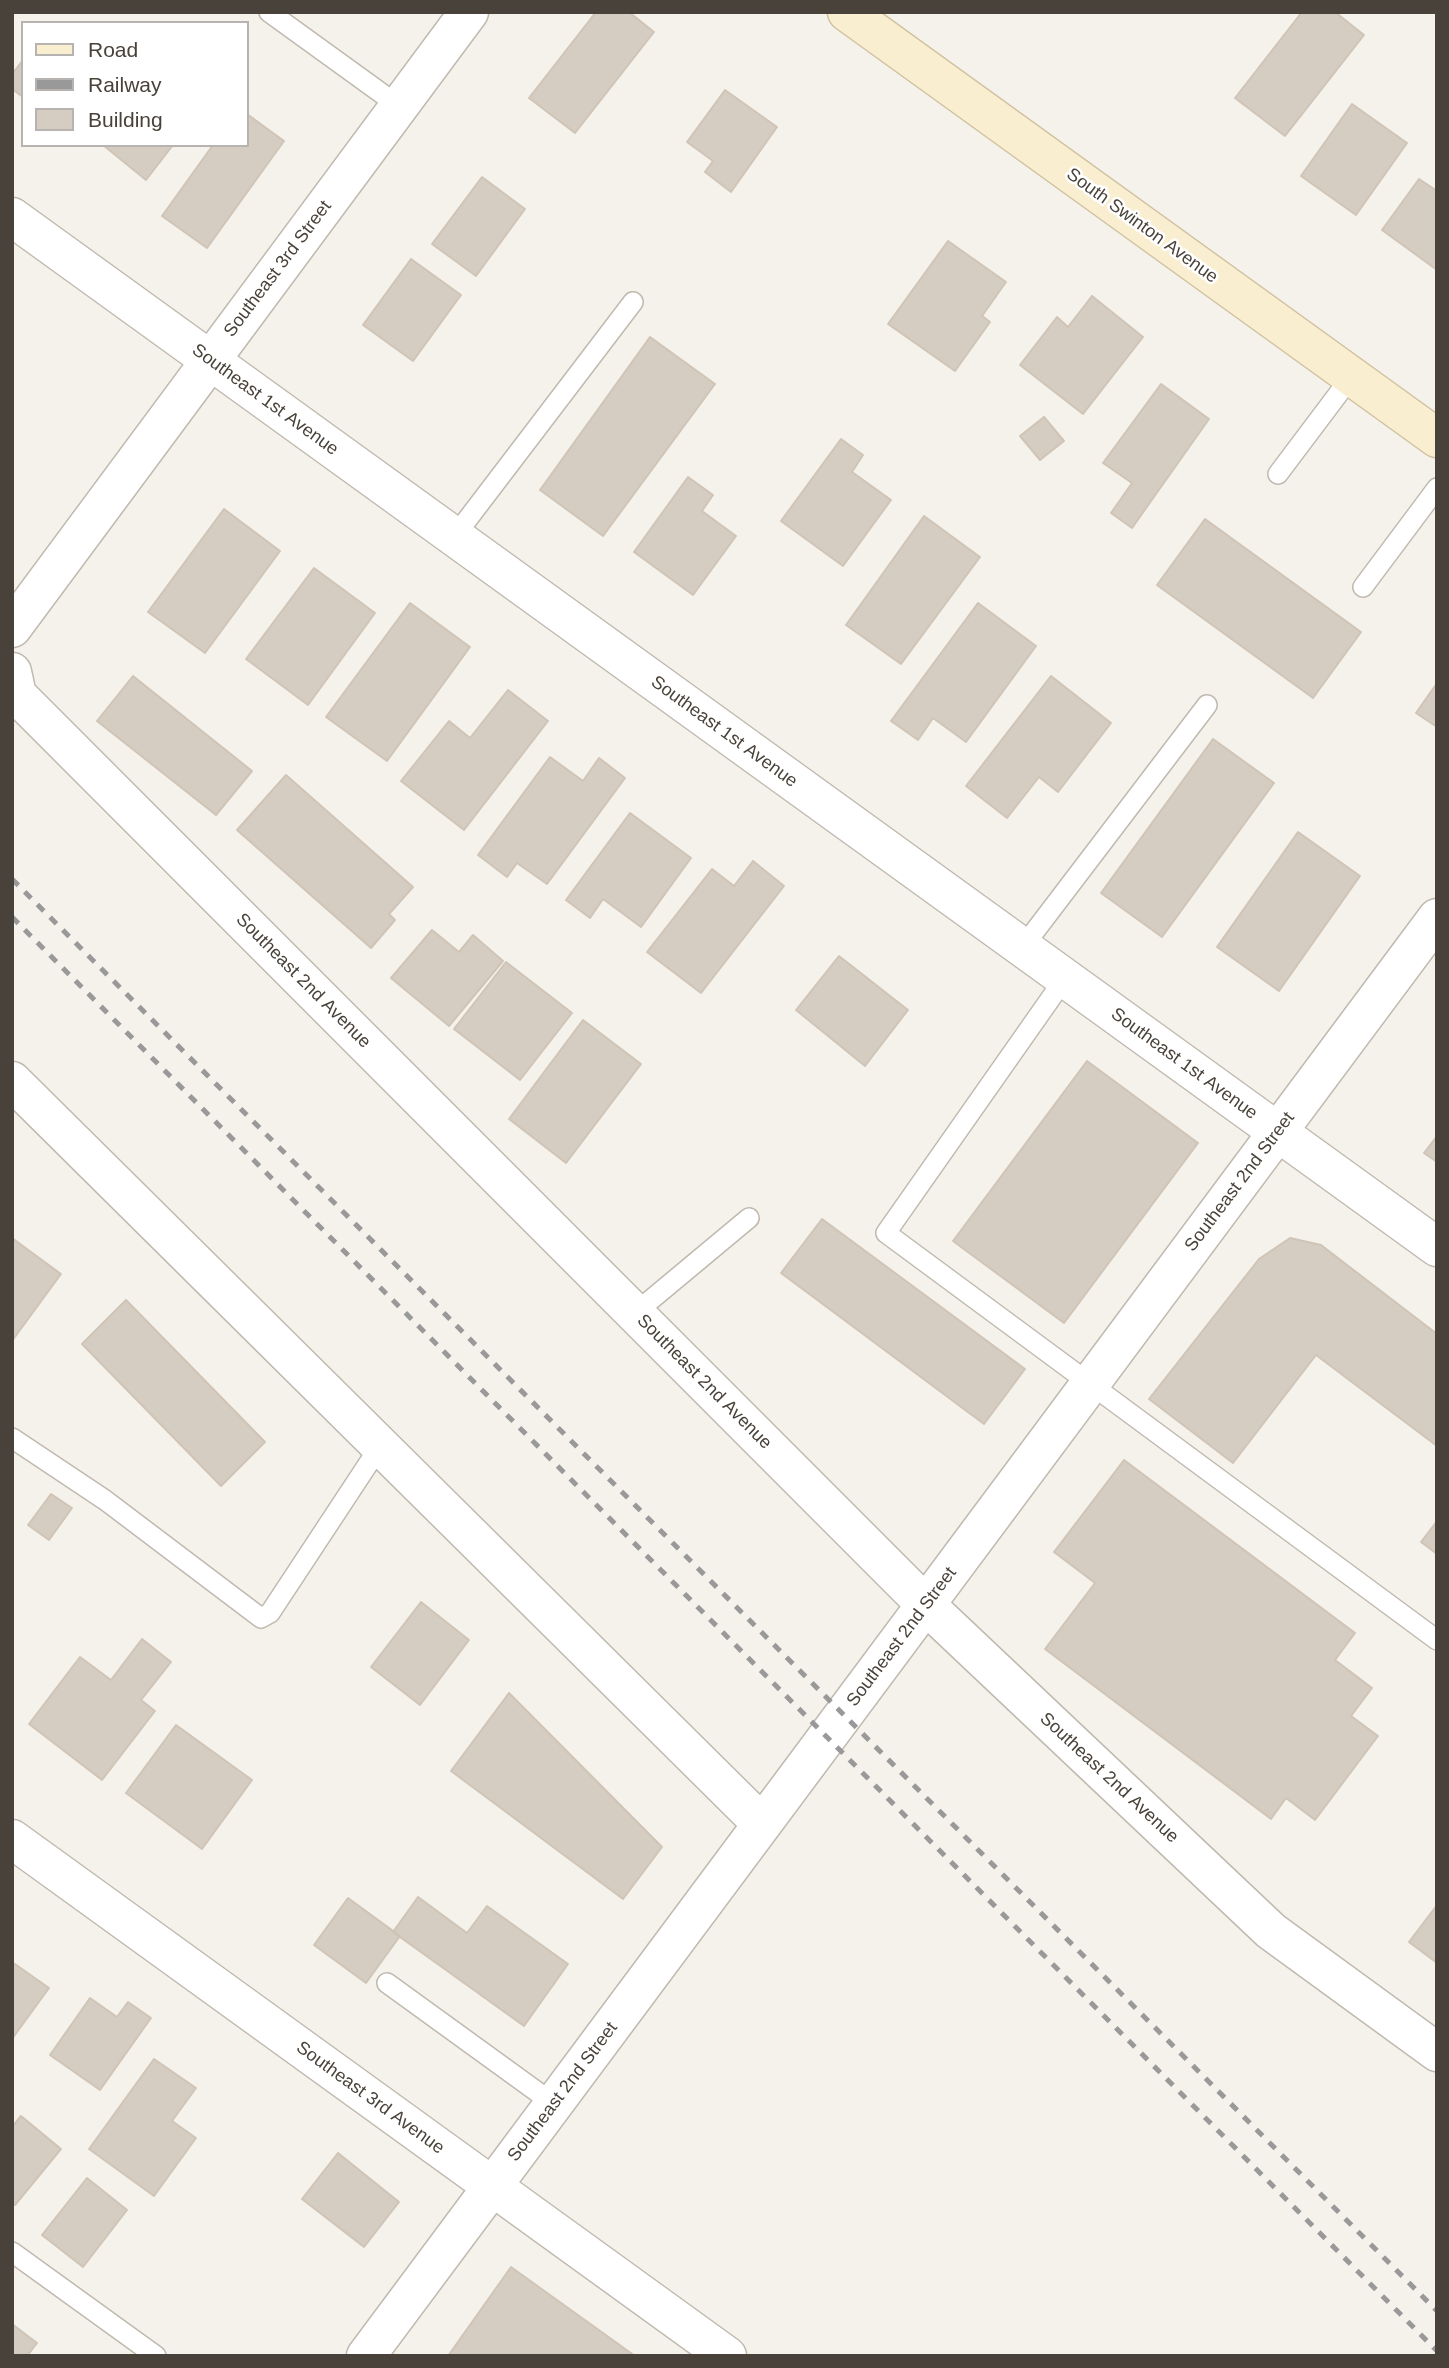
<!DOCTYPE html>
<html>
<head>
<meta charset="utf-8">
<style>
	body { margin:0 }
	#map { position:relative; width:1449px; height:2368px; overflow:hidden; background:#f5f2ec; font-family:Arial,sans-serif }
	canvas { display:block }
	.frame { position:absolute; inset:0; border:14px solid #49423a; pointer-events:none }
	.legend { position:absolute; left:21px; top:21px; width:228px; height:126px; box-sizing:border-box; background:#fff; border:2px solid #b6b3b0; margin:0; padding:9px 12px; list-style:none; font-size:21px; color:#49423a }
	.legend li { display:flex; align-items:center; gap:14px; height:35px }
	.legend b { width:35px; border:2px solid #b6b3b0 }
</style>
</head>
<body>
<div id="map">
<canvas width="1449" height="2368"></canvas>
<div class="frame"></div>
<ul class="legend">
<li><b style="height:9px;background:#faeed0"></b>Road</li>
<li><b style="height:9px;background:#999"></b>Railway</li>
<li><b style="height:19px;background:#d5cdc2"></b>Building</li>
</ul>
</div>
<script>
const ctx = document.querySelector('canvas').getContext('2d');
ctx.lineJoin = 'round';
function fillPath(path, color) {
  ctx.fillStyle = color;
  ctx.fill(path, 'evenodd');
}
function toPath(rows) {
  const path = new Path2D();
  for (const r of rows) {
    path.moveTo(r[0], r[1]);
    for (let i = 2; i < r.length; i += 2) path.lineTo(r[i], r[i + 1]);
  }
  return path;
}
function strokePath(path, color, width, dash) {
  ctx.strokeStyle = color;
  ctx.lineWidth = width;
  ctx.lineCap = dash ? 'butt' : 'round';
  ctx.setLineDash(dash || []);
  ctx.stroke(path);
}
function drawText(font, color, halo, rows, align = 'center') {
  ctx.font = font + ' Arial,sans-serif';
  ctx.lineWidth = 5;
  ctx.setLineDash([]);
  ctx.textBaseline = 'middle';
  ctx.strokeStyle = halo;
  ctx.fillStyle = color;
  for (const [text, x, y, turn = 0] of rows) {
    ctx.save();
    ctx.translate(x, y);
    ctx.rotate((+turn || 0) * Math.PI / 180);
    ctx.textAlign = isNaN(turn) ? turn : align;
    if (halo) ctx.strokeText(text, 0, 0);
    ctx.fillText(text, 0, 0);
    ctx.restore();
  }
}
const building = toPath([
	[596,12,629,12,654,32,575,133,529,98,596,12],
	[1302,12,1335,12,1364,35,1285,136,1235,98,1302,12],
	[23,60,23,97,12,89,12,74,23,60],
	[725,90,777,127,731,192,705,172,713,161,687,142,725,90],
	[1352,104,1407,143,1356,215,1301,176,1352,104],
	[247,114,284,141,207,248,162,216,213,145,247,145,247,114],
	[103,145,173,145,146,180,103,145],
	[482,177,525,209,476,276,432,244,482,177],
	[1419,179,1437,191,1437,270,1382,230,1419,179],
	[948,241,1006,282,982,316,990,322,955,371,888,324,948,241],
	[411,259,461,295,413,361,363,325,411,259],
	[1092,296,1143,337,1083,414,1020,365,1057,317,1068,327,1092,296],
	[650,337,715,384,603,536,540,490,650,337],
	[1161,384,1209,419,1132,528,1111,513,1132,483,1103,463,1161,384],
	[1044,417,1064,441,1040,460,1020,436,1044,417],
	[841,439,863,455,852,472,891,500,843,566,781,521,841,439],
	[688,477,713,495,702,511,736,536,693,595,634,552,688,477],
	[224,509,280,551,205,653,148,612,224,509],
	[924,516,980,557,901,664,846,625,924,516],
	[1205,519,1361,632,1313,698,1157,585,1205,519],
	[314,568,375,613,308,705,246,659,314,568],
	[410,603,470,647,387,761,326,717,410,603],
	[978,603,1036,646,966,742,933,718,918,740,891,721,978,603],
	[133,676,252,771,216,815,97,721,133,676],
	[1051,676,1111,723,1058,792,1039,777,1007,818,966,786,1051,676],
	[1437,683,1437,727,1416,713,1437,683],
	[508,690,548,721,464,830,401,781,449,721,470,738,508,690],
	[1213,739,1274,783,1162,937,1101,893,1213,739],
	[550,757,583,781,599,758,625,778,547,884,517,863,507,877,478,855,550,757],
	[286,775,413,887,389,914,395,920,371,948,237,830,286,775],
	[630,813,691,858,641,927,603,899,590,918,566,900,630,813],
	[1298,832,1360,876,1279,991,1217,947,1298,832],
	[753,861,784,886,701,993,647,952,712,869,734,886,753,861],
	[432,930,459,952,473,935,503,961,449,1026,391,978,432,930],
	[839,956,908,1010,865,1066,796,1010,839,956],
	[506,962,572,1013,520,1080,454,1029,506,962],
	[583,1020,641,1064,566,1163,509,1119,583,1020],
	[1087,1061,1198,1143,1064,1323,953,1241,1087,1061],
	[1437,1136,1437,1162,1424,1153,1437,1136],
	[822,1219,1025,1369,984,1424,781,1273,822,1219],
	[12,1238,61,1274,12,1341,12,1238],
	[1290,1238,1321,1245,1437,1334,1437,1446,1316,1355,1233,1463,1149,1399,1259,1259,1290,1238],
	[126,1300,265,1442,221,1486,82,1344,126,1300],
	[1124,1460,1355,1633,1335,1660,1372,1688,1351,1716,1378,1736,1315,1820,1286,1798,1271,1819,1045,1649,1095,1583,1054,1552,1124,1460],
	[51,1494,72,1508,49,1540,28,1525,51,1494],
	[1437,1521,1437,1554,1421,1542,1437,1521],
	[421,1602,469,1640,420,1705,371,1667,421,1602],
	[142,1639,171,1662,141,1700,155,1711,102,1780,29,1724,80,1657,111,1680,142,1639],
	[509,1693,662,1847,623,1899,451,1771,509,1693],
	[176,1725,252,1780,202,1849,126,1793,176,1725],
	[418,1897,467,1933,487,1906,568,1964,524,2026,393,1932,418,1897],
	[348,1898,400,1936,366,1983,314,1945,348,1898],
	[1437,1905,1437,1963,1409,1942,1437,1905],
	[12,1962,49,1988,12,2039,12,1962],
	[90,1998,117,2017,128,2002,151,2018,100,2090,50,2055,90,1998],
	[154,2059,196,2088,172,2121,196,2138,154,2196,89,2149,154,2059],
	[21,2116,61,2149,15,2205,12,2203,12,2127,21,2116],
	[338,2153,399,2202,364,2247,302,2199,338,2153],
	[87,2178,127,2210,83,2267,42,2235,87,2178],
	[511,2267,635,2356,448,2356,511,2267],
	[12,2324,37,2343,27,2356,12,2356,12,2324]
]);
fillPath(building, '#d5cdc2');
strokePath(building, '#d0c4b6', 2);
const lane = toPath([
	[269,12,399,106],
	[1278,474,1351,377],
	[454,537,633,302],
	[1363,587,1437,488],
	[1022,948,1207,705],
	[1065,978,886,1233,1437,1640],
	[635,1313,749,1218],
	[12,1438,105,1500,261,1618,270,1613,380,1446],
	[387,1983,554,2104],
	[12,2252,156,2356]
]);
const street = toPath([
	[12,217,1437,1247],
	[12,628,469,12],
	[12,672,17,695,927,1606,1271,1931,1437,2052],
	[12,1081,762,1824],
	[12,1839,727,2356],
	[366,2356,1437,918]
]);
const secondary = toPath([
	[847,12,1437,438]
]);
strokePath(lane, '#c0b9af', 22);
strokePath(street, '#c0b9af', 41);
strokePath(secondary, '#d0c1a0', 41);
strokePath(lane, '#fff', 19);
strokePath(street, '#fff', 38);
strokePath(secondary, '#faeed0', 38);
strokePath(toPath([
	[12,879,1437,2311],
	[12,917,1437,2351]
]), '#999', 5, [9, 9]);
drawText('18px', '#49423a', '#fff', [
	["South Swinton Avenue",1142,226,36],
	["Southeast 3rd Street",278,269,-53],
	["Southeast 1st Avenue",265,400,36],
	["Southeast 1st Avenue",724,732,36],
	["Southeast 2nd Avenue",303,981,45],
	["Southeast 1st Avenue",1184,1064,36],
	["Southeast 2nd Street",1240,1182,-53],
	["Southeast 2nd Avenue",704,1382,45],
	["Southeast 2nd Street",902,1637,-53],
	["Southeast 2nd Avenue",1109,1778,43],
	["Southeast 2nd Street",563,2092,-53],
	["Southeast 3rd Avenue",370,2098,36]
]);
</script>
</body>
</html>
